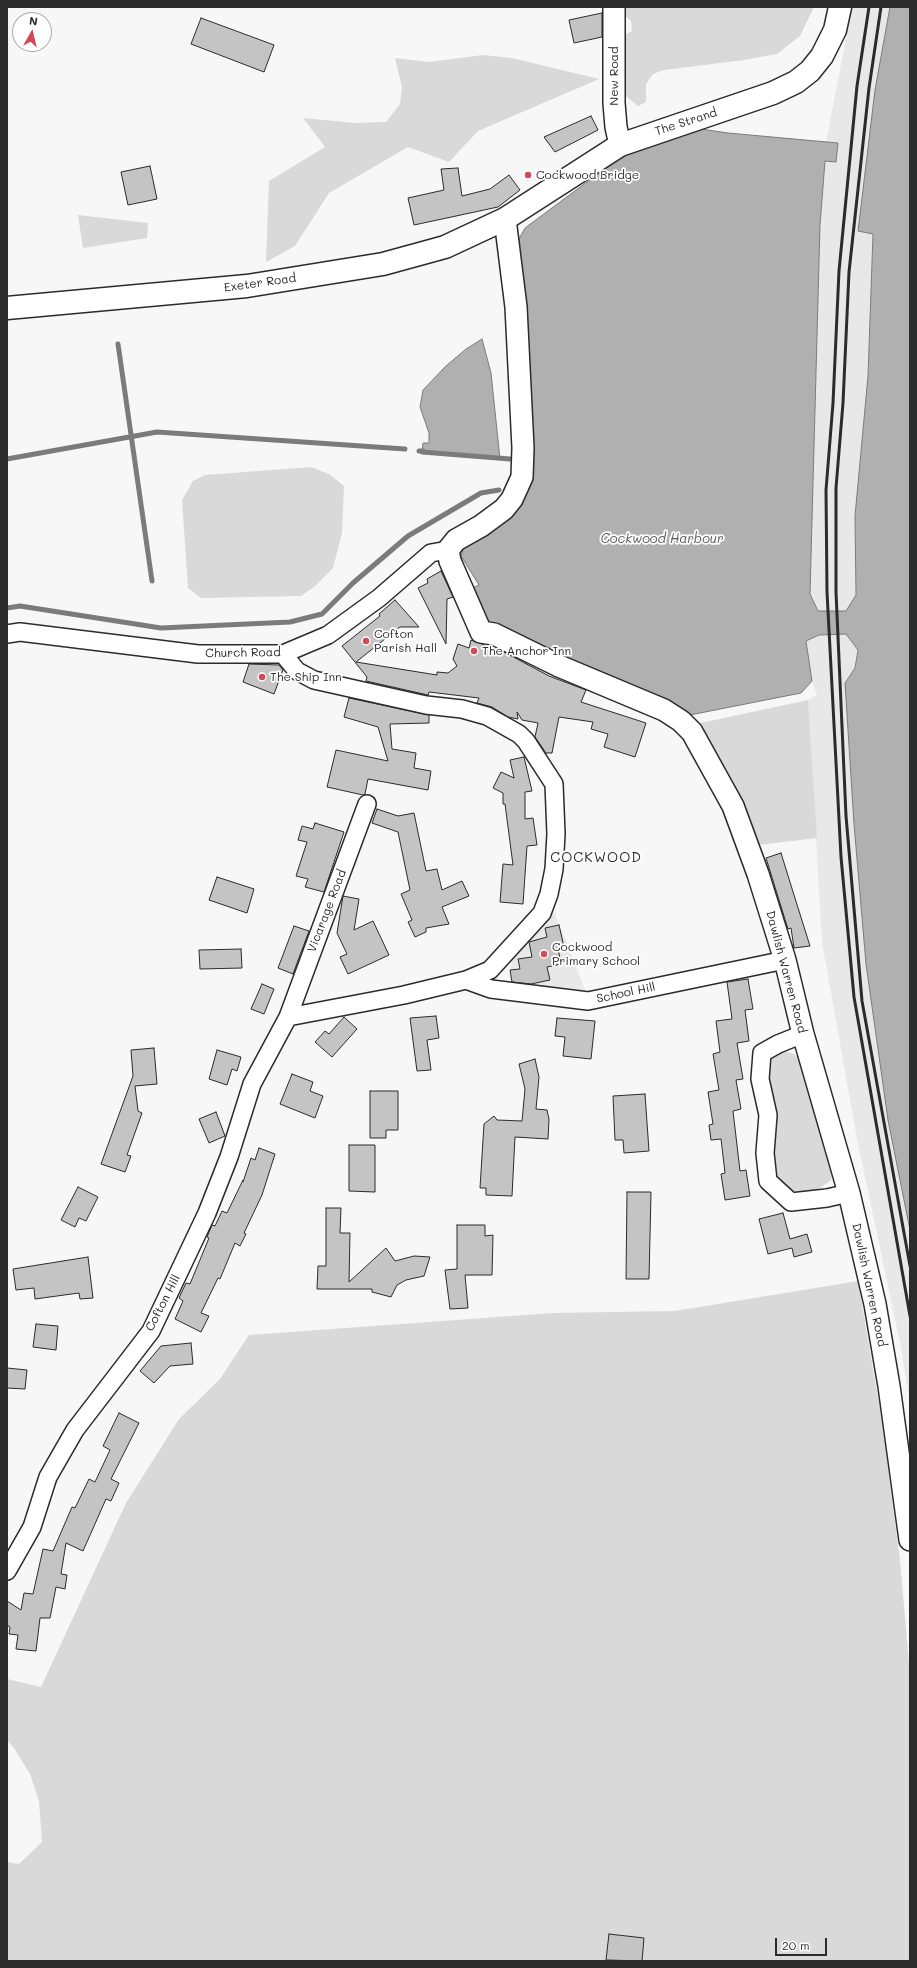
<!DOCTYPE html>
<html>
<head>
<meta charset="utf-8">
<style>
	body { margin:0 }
	#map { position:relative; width:917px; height:1968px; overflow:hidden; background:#f7f7f7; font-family:Mali,sans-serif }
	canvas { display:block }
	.frame { position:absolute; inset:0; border:8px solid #2b2b2b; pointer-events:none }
	.north { position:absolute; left:12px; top:12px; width:40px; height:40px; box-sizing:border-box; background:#fff; border:1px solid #aaa; border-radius:50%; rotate:8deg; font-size:11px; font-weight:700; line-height:16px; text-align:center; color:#2b2b2b }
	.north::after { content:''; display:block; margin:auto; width:14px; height:18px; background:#d1495b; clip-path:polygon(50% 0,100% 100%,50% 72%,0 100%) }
	.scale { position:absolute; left:775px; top:1938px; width:52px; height:18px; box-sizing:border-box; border:2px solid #2b2b2b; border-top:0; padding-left:5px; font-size:12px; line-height:14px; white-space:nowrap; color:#2b2b2b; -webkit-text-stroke:3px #fff; paint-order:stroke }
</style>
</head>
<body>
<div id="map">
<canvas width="917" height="1968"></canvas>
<div class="frame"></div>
<div class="north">N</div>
<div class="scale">20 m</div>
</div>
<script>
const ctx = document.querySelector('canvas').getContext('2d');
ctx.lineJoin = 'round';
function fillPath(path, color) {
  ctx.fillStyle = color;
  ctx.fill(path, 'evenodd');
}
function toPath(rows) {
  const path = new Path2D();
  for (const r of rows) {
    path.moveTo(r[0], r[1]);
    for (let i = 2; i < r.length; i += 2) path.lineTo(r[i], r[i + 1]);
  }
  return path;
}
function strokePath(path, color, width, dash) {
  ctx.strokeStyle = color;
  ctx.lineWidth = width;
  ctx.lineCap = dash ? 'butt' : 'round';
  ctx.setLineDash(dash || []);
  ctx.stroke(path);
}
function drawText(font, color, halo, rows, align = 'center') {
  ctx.font = font + ' Mali,sans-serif';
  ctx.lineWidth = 3.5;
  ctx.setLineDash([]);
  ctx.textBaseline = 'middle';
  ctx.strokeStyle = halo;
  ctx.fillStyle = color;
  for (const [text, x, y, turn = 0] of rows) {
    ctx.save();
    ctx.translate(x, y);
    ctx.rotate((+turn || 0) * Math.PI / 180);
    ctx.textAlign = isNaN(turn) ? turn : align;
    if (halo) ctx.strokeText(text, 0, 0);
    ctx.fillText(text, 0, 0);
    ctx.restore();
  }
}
fillPath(toPath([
	[852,7,890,7,875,90,858,230,873,234,868,376,855,516,856,595,846,611,818,611,810,594,820,225,825,161,838,143,826,142],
	[846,634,858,650,855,668,845,683,854,824,866,964,888,1120,910,1230,910,1406,901,1348,857,1139,822,942,808,700,817,695,812,681,806,641,819,635],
	[554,912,569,948,587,996,513,987,510,970,512,961]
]), '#e8e8e8');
fillPath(toPath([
	[623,7,814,7,800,36,777,54,744,60,664,70,653,74,646,84,646,102,638,106,622,93,622,36,632,31,631,21,623,14],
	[483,55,512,58,599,79,478,131,449,162,408,147,329,193,295,246,266,262,269,181,325,147,303,118,355,123,386,122,400,104,402,87,395,58,429,62],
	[78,215,148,223,147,238,83,248],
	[311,467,329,474,344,486,342,533,333,568,314,587,301,596,201,598,188,588,182,500,193,481,205,475],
	[808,700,817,838,758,845,691,725],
	[783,1051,794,1054,803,1060,833,1174,830,1181,817,1190,803,1193,789,1190,775,1177,771,1156,777,1120,768,1073,770,1056],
	[858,1281,881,1416,900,1560,910,1675,910,1961,7,1961,7,1862,19,1864,42,1842,39,1801,30,1774,14,1748,7,1740,7,1679,41,1687,126,1503,179,1419,220,1379,249,1335,553,1313,675,1311]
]), '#d9d9d9');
const water = toPath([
	[890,7,910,7,910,1230,888,1120,866,964,854,824,845,683,855,668,858,650,846,634,819,635,806,641,812,681,801,693,690,715,558,653,486,624,468,590,479,585,461,556,463,548,477,539,490,533,507,517,531,450,519,239,525,228,622,156,701,129,728,133,838,143,836,162,825,161,820,225,810,594,818,611,846,611,856,595,855,516,868,376,873,234,858,231,875,90,890,7],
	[482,339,491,373,500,459,422,452,423,443,429,443,429,433,420,407,423,390,446,366,466,349,482,339]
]);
fillPath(water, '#b0b0b0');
strokePath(water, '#7b7b7b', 1);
strokePath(toPath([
	[118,344,152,581],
	[419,451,423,451,422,452,510,459],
	[7,459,157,432,405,449],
	[7,608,20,606,161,628,290,622,322,614,353,583,408,536,481,493,499,490]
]), '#7b7b7b', 5);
const building = toPath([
	[602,13,602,37,574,43,569,20,602,13],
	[201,18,274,45,264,72,191,44,201,18],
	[591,116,598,130,555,152,544,137,591,116],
	[150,166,157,199,128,205,121,172,150,166],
	[458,168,462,196,490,189,509,175,520,190,498,207,414,225,408,198,444,190,441,169,458,168],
	[441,571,453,597,447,599,446,644,418,588,428,583,427,579,441,571],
	[395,600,419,627,400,627,356,662,437,675,437,672,448,673,457,666,453,659,458,644,469,648,471,640,506,653,549,676,586,690,581,702,646,723,635,757,604,747,608,734,591,729,593,722,559,717,552,753,546,753,535,737,538,723,522,720,517,712,518,719,508,717,492,707,477,703,479,698,429,692,428,695,366,681,367,677,342,646,380,616,379,614,395,600],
	[249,664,279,665,283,670,274,694,243,682,249,664],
	[349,698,429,715,429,723,390,724,392,749,416,753,414,768,431,771,428,790,368,779,365,794,363,795,327,787,336,750,388,761,378,727,344,717,349,698],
	[524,757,532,791,525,792,525,819,533,818,537,845,527,846,523,904,500,902,503,864,513,865,505,804,503,804,503,793,493,788,501,772,514,778,510,760,524,757],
	[377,809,398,816,414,813,426,871,437,869,442,890,462,881,469,896,442,907,449,924,426,928,426,932,415,937,408,922,412,920,401,894,410,890,398,832,372,823,377,809],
	[315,823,344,832,324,892,305,887,308,879,296,876,307,842,298,840,302,826,313,829,315,823],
	[781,853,794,895,810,946,794,948,791,928,788,929,766,858,781,853],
	[217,877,254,889,247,913,209,900,217,877],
	[343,896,359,899,354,930,373,921,389,955,348,974,340,957,347,954,337,933,343,896],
	[559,925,564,947,558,948,561,964,547,967,550,980,531,984,512,982,510,970,520,969,518,959,532,957,529,942,547,937,545,928,559,925],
	[294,926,309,931,293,974,278,968,294,926],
	[241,949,242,968,200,969,199,950,241,949],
	[748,979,753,1009,745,1010,749,1041,737,1043,743,1079,736,1080,741,1109,733,1111,740,1171,746,1170,750,1196,725,1200,721,1174,725,1173,721,1139,711,1140,709,1125,713,1124,708,1092,719,1090,713,1054,720,1052,716,1021,732,1019,727,982,748,979],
	[262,984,274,989,264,1014,251,1009,262,984],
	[436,1016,439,1038,427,1040,431,1070,417,1071,410,1018,436,1016],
	[344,1017,357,1029,332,1057,315,1042,325,1031,329,1034,344,1017],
	[557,1018,595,1021,591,1059,563,1056,565,1037,555,1036,557,1018],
	[154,1048,157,1084,135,1086,138,1111,142,1113,127,1155,131,1156,125,1172,101,1164,133,1076,131,1050,154,1048],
	[217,1050,241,1057,237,1071,232,1069,227,1085,209,1079,217,1050],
	[535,1059,539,1077,536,1109,547,1110,549,1119,548,1139,515,1137,512,1196,486,1195,486,1188,480,1188,484,1124,494,1116,497,1120,522,1121,525,1089,519,1064,535,1059],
	[292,1074,313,1082,310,1091,323,1096,315,1118,280,1104,292,1074],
	[370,1091,398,1091,398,1130,386,1130,386,1138,370,1138,370,1091],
	[645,1094,649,1151,624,1153,623,1140,615,1140,613,1096,645,1094],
	[216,1112,225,1136,209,1143,199,1119,216,1112],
	[349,1145,375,1145,375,1192,349,1191,349,1145],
	[259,1148,275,1154,262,1195,244,1233,246,1234,240,1246,235,1243,220,1279,218,1278,201,1313,209,1316,201,1332,175,1319,183,1301,179,1298,186,1283,190,1284,209,1238,207,1237,212,1225,215,1226,222,1211,227,1213,243,1180,243,1182,251,1158,255,1160,259,1148],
	[78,1187,98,1197,86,1221,79,1218,75,1227,61,1220,78,1187],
	[627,1192,651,1192,649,1279,626,1279,627,1192],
	[326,1208,341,1208,340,1233,350,1233,349,1282,386,1248,395,1261,414,1256,430,1257,424,1276,406,1280,397,1285,391,1297,372,1292,372,1289,317,1289,318,1266,326,1266,326,1208],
	[783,1213,790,1239,807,1234,812,1252,794,1257,792,1248,768,1254,759,1219,783,1213],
	[457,1225,485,1225,485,1236,493,1235,492,1275,465,1275,468,1308,450,1309,445,1270,457,1269,457,1225],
	[88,1257,93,1298,80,1299,79,1293,35,1299,34,1288,16,1290,13,1269,88,1257],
	[36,1324,58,1326,56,1350,33,1347,36,1324],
	[191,1343,193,1364,170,1366,154,1383,140,1371,161,1346,191,1343],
	[7,1368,27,1370,25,1389,7,1388,7,1368],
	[119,1413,139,1423,111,1479,119,1483,111,1501,106,1499,83,1551,66,1543,61,1574,67,1575,65,1589,56,1587,50,1618,40,1618,36,1651,16,1649,18,1635,9,1634,10,1627,7,1625,7,1601,21,1610,24,1593,33,1594,43,1549,53,1551,72,1507,75,1508,89,1479,95,1482,110,1450,103,1446,119,1413],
	[609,1934,644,1938,642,1961,606,1960,609,1934]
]);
fillPath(building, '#c4c4c4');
strokePath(building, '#2b2b2b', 1);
const minor = toPath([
	[7,634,20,632,198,654,283,654,328,635,379,598,431,553,448,550],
	[283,654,297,671,314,680,426,705,462,709,487,716,519,734,526,741,554,784,556,834,554,869,549,894,542,913,490,970,466,980,404,995,288,1017],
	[466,980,491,989,588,1001,785,960],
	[803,1034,778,1044,762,1053,760,1079,768,1115,765,1153,768,1181,791,1202,827,1198,849,1193],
	[7,1571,32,1527,48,1477,75,1430,151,1331,207,1213,229,1157,252,1084,288,1017,367,804]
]);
const tertiary = toPath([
	[614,7,614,103,616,127,620,145],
	[505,219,516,307,523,448,522,477,512,499,504,509,481,526,456,540,448,550,450,561,481,632,494,634,559,666,664,710,681,721,692,732,733,806,758,874,785,960,803,1034,849,1193,875,1304,889,1386,910,1540]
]);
const primary = toPath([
	[7,308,247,286,383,264,445,247,505,219,620,145,773,93,796,82,810,71,822,56,835,30,840,7]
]);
strokePath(minor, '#2b2b2b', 20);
strokePath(tertiary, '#2b2b2b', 24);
strokePath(primary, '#2b2b2b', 25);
strokePath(minor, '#fff', 17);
strokePath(tertiary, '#fff', 21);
strokePath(primary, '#fff', 22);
strokePath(toPath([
	[869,7,857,86,839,271,833,403,826,490,827,592,841,857,854,997,910,1316],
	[881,7,869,88,849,272,843,403,836,488,836,592,846,816,862,1001,910,1266]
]), '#2b2b2b', 3);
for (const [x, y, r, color] of [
	[528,175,4,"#d1495b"],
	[366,641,4,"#d1495b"],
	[474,651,4,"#d1495b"],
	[262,677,4,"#d1495b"],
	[544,954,4,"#d1495b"]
]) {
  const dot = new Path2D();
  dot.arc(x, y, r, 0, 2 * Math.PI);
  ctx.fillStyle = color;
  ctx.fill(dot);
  strokePath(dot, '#fff', 1.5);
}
drawText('12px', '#2b2b2b', '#fff', [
	["New Road",614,76,-90],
	["The Strand",686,122,-18],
	["Exeter Road",260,283,-8],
	["Church Road",243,653,-1],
	["Vicarage Road",327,911,-69],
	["Dawlish Warren Road",786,972,75],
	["School Hill",626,993,-12],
	["Dawlish Warren Road",869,1285,78],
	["Cofton Hill",163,1303,-63]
]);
drawText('12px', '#2b2b2b', '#fff', [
	["Cockwood Bridge",536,175],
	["Cofton",374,634],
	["Parish Hall",374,648],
	["The Anchor Inn",482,651],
	["The Ship Inn",270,677],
	["Cockwood",552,947],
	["Primary School",552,961]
], 'left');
drawText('italic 13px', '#5a5a5a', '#fff', [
	["Cockwood Harbour",662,539]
]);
ctx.letterSpacing = '1px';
drawText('14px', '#2b2b2b', '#fff', [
	["COCKWOOD",596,858]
]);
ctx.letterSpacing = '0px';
</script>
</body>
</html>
